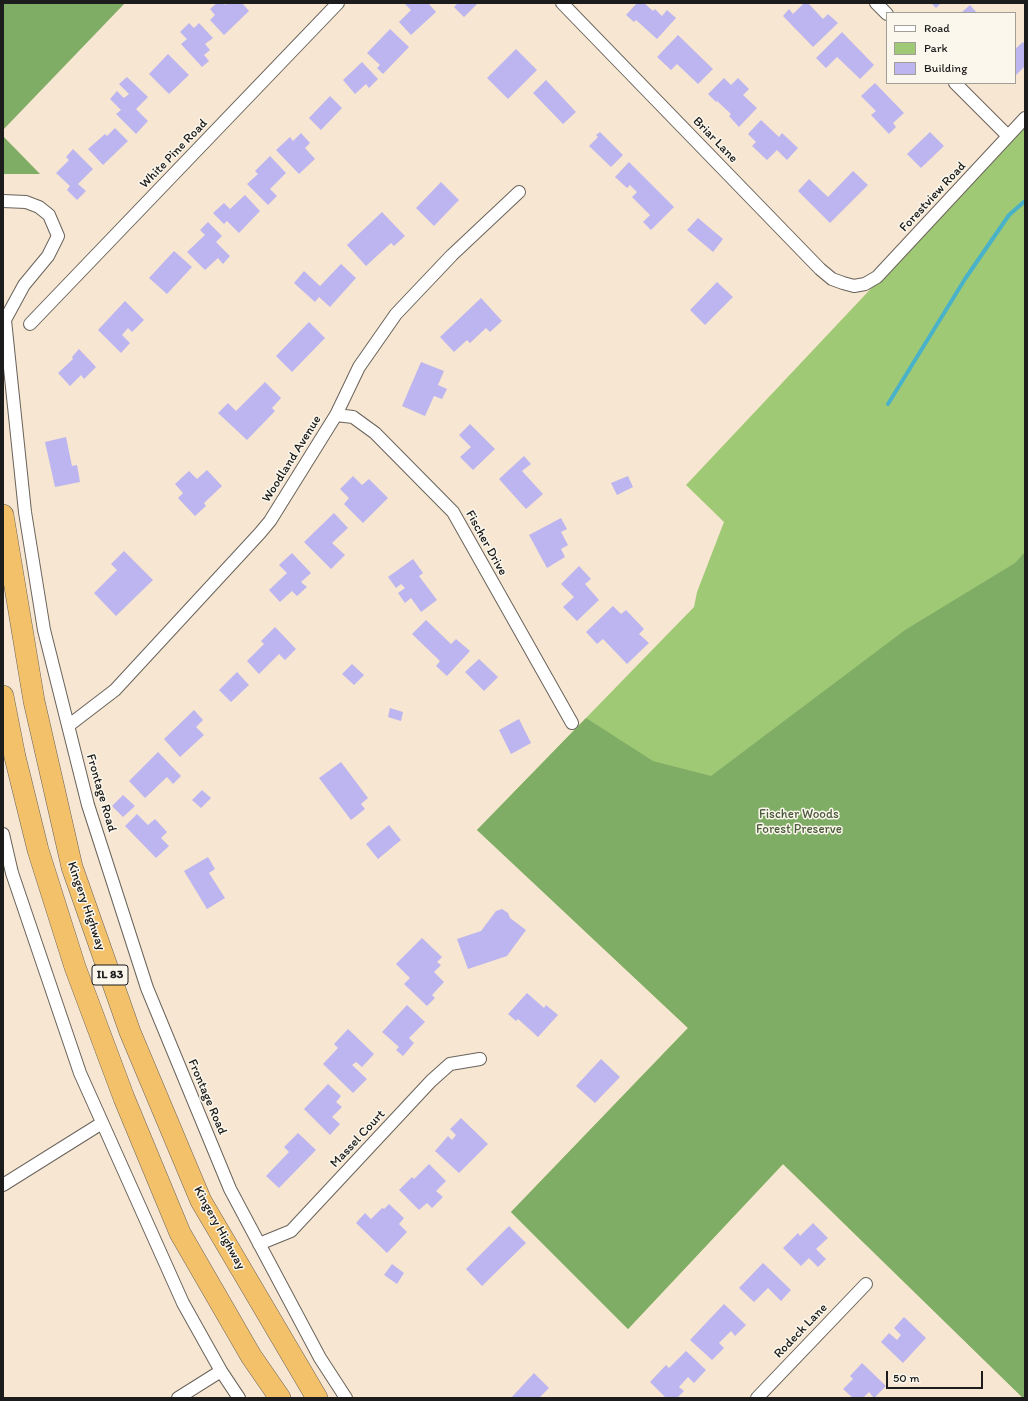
<!DOCTYPE html>
<html>
<head>
<meta charset="utf-8">
<style>
	body { margin:0 }
	#map { position:relative; width:1028px; height:1401px; overflow:hidden; background:#f7e6d1; font-family:Itim,sans-serif }
	canvas { display:block }
	.frame { position:absolute; inset:0; border:4px solid #1c1c1c; pointer-events:none }
	.legend { position:absolute; left:886px; top:12px; width:130px; height:72px; box-sizing:border-box; background:#fbf7ec; border:1px solid #a29f99; margin:0; padding:5px 7px; list-style:none; font-size:12px; color:#1c1c1c }
	.legend li { display:flex; align-items:center; gap:8px; height:20px }
	.legend b { width:20px; border:1px solid #a29f99 }
	.scale { position:absolute; left:886px; top:1371px; width:97px; height:18px; box-sizing:border-box; border:2px solid #1c1c1c; border-top:0; padding-left:5px; font-size:12px; line-height:14px; white-space:nowrap; color:#1c1c1c; -webkit-text-stroke:3px #fbf7ec; paint-order:stroke }
</style>
</head>
<body>
<div id="map">
<canvas width="1028" height="1401"></canvas>
<div class="frame"></div>
<ul class="legend">
<li><b style="height:5px;background:#fff"></b>Road</li>
<li><b style="height:11px;background:#a0c975"></b>Park</li>
<li><b style="height:11px;background:#bdb5ef"></b>Building</li>
</ul>
<div class="scale">50 m</div>
</div>
<script>
const ctx = document.querySelector('canvas').getContext('2d');
ctx.lineJoin = 'round';
function fillPath(path, color) {
  ctx.fillStyle = color;
  ctx.fill(path, 'evenodd');
}
function toPath(rows) {
  const path = new Path2D();
  for (const r of rows) {
    path.moveTo(r[0], r[1]);
    for (let i = 2; i < r.length; i += 2) path.lineTo(r[i], r[i + 1]);
  }
  return path;
}
function strokePath(path, color, width, dash) {
  ctx.strokeStyle = color;
  ctx.lineWidth = width;
  ctx.lineCap = dash ? 'butt' : 'round';
  ctx.setLineDash(dash || []);
  ctx.stroke(path);
}
function drawText(font, color, halo, rows, align = 'center') {
  ctx.font = font + ' Itim,sans-serif';
  ctx.lineWidth = 3;
  ctx.setLineDash([]);
  ctx.textBaseline = 'middle';
  ctx.strokeStyle = halo;
  ctx.fillStyle = color;
  for (const [text, x, y, turn = 0] of rows) {
    ctx.save();
    ctx.translate(x, y);
    ctx.rotate((+turn || 0) * Math.PI / 180);
    ctx.textAlign = isNaN(turn) ? turn : align;
    if (halo) ctx.strokeText(text, 0, 0);
    ctx.fillText(text, 0, 0);
    ctx.restore();
  }
}
fillPath(toPath([
	[1025,125,1025,1398,1023,1398,783,1164,628,1329,511,1212,688,1028,477,830,694,607,697,592,724,522,686,485]
]), '#a0c975');
fillPath(toPath([
	[3,3,125,3,3,130],
	[3,136,40,174,3,174],
	[1025,552,1025,1398,1023,1398,783,1164,628,1329,511,1212,688,1028,477,830,586,718,653,761,711,776,905,630,1015,563]
]), '#80ad66');
strokePath(toPath([
	[888,404,965,279,1009,215,1025,201]
]), '#4ab2c8', 4);
fillPath(toPath([
	[217,3,223,3,225,5,227,3,242,3,249,11,224,35,210,20,215,15,210,9],
	[404,3,428,3,436,12,411,35,399,22,411,10],
	[458,3,477,3,477,4,464,17,454,7],
	[637,3,644,3,653,11,655,9,662,16,667,10,676,18,657,39,636,20,634,22,626,15],
	[804,3,808,3,823,19,828,14,838,23,813,47,783,16,789,9,793,14],
	[931,3,941,3,936,8],
	[970,5,977,13,961,13],
	[189,23,194,28,199,23,213,38,205,44,210,50,204,55,209,61,202,67,181,44,187,39,180,32],
	[390,29,409,47,383,74,377,68,380,65,367,53],
	[842,32,874,65,860,79,837,57,826,68,816,58],
	[678,35,713,69,698,84,677,64,671,70,657,57],
	[1023,42,1025,44,1025,66,1015,76,1015,49],
	[516,49,537,70,508,99,487,78],
	[168,54,189,75,169,94,149,74],
	[362,62,378,79,369,88,366,84,355,94,343,80],
	[127,77,148,97,136,109,148,121,136,134,116,114,121,110,110,99,117,91,124,98,129,94,119,84],
	[724,78,731,85,738,78,749,89,743,95,757,108,739,127,729,116,731,114,717,101,716,102,708,94],
	[546,80,576,112,563,124,533,93],
	[875,83,904,113,893,123,896,127,889,134,871,115,876,111,861,96],
	[330,96,342,108,321,130,309,118],
	[761,120,779,137,782,133,798,148,787,160,777,150,767,160,752,146,756,142,748,134],
	[115,128,128,141,103,165,88,149,105,134,107,136],
	[600,132,623,155,611,167,589,146,598,137,596,135],
	[930,132,944,146,921,168,907,154],
	[301,133,310,143,305,148,315,159,299,174,276,150,290,137,293,141],
	[73,149,93,169,78,184,86,191,77,200,67,190,70,186,56,173,69,160,66,157],
	[270,156,286,173,270,189,277,196,268,205,247,184,258,174,255,171],
	[629,162,674,207,651,230,643,222,650,215,632,197,637,192,630,185,627,188,615,177],
	[853,171,868,185,830,223,798,191,809,179,828,197],
	[441,182,459,200,434,226,416,208],
	[245,195,260,211,239,233,227,221,224,224,213,213,224,203,230,209],
	[382,212,405,236,394,246,391,243,366,266,347,245],
	[698,218,723,239,713,252,687,230],
	[208,222,222,236,216,242,230,256,223,264,218,258,205,270,187,252,205,235,200,230],
	[174,251,192,267,167,294,149,278],
	[341,264,356,278,330,307,319,297,315,302,294,283,304,271,320,286],
	[717,282,733,297,705,325,690,310],
	[481,298,502,321,490,332,486,328,470,343,467,340,454,352,440,337],
	[125,301,144,320,132,332,128,328,122,335,130,343,121,353,98,330],
	[309,322,325,338,292,372,276,356],
	[79,349,96,367,84,379,81,375,70,386,58,373,73,359,72,357],
	[421,362,444,371,438,385,447,389,442,399,434,396,425,416,402,406],
	[265,382,281,398,272,408,275,411,247,440,218,413,228,403,236,411],
	[470,424,495,449,473,470,460,457,471,447,459,435],
	[66,437,72,466,77,465,80,482,55,487,45,442],
	[524,456,531,464,522,471,543,494,526,509,499,479],
	[207,470,222,486,204,503,206,506,195,516,178,498,183,493,175,484,189,471,197,479],
	[353,476,362,485,369,479,388,498,363,523,344,504,349,498,340,489],
	[628,476,633,487,617,495,611,483],
	[334,513,348,528,332,543,345,555,331,569,304,542],
	[561,518,567,529,561,532,568,545,561,549,565,557,547,568,529,535],
	[124,551,153,580,116,616,94,593,117,570,111,564],
	[292,553,311,573,301,582,307,587,297,596,292,591,280,602,269,590,287,573,279,565],
	[413,559,423,573,419,576,437,600,421,612,411,598,405,603,398,593,405,588,401,584,396,588,388,577],
	[579,566,591,579,585,584,599,600,577,621,563,607,574,597,561,584],
	[613,606,621,614,626,610,644,629,639,634,649,643,627,664,603,639,597,644,586,632],
	[426,620,451,644,456,639,470,651,447,676,436,666,440,661,412,634],
	[275,627,296,649,285,660,279,654,259,674,247,661,264,644,261,641],
	[479,659,498,677,484,691,465,672],
	[352,664,364,675,354,685,342,674],
	[237,672,249,685,231,702,219,690],
	[390,708,403,712,401,721,388,717],
	[194,710,203,720,196,727,204,735,180,757,164,739],
	[519,719,531,743,511,754,499,730],
	[158,752,181,776,173,784,167,777,145,798,129,781],
	[341,762,368,798,361,804,365,809,351,820,319,778],
	[202,790,211,798,201,808,192,800],
	[123,795,135,806,123,817,112,806],
	[137,814,148,825,155,819,167,832,161,838,169,846,156,858,125,826],
	[389,825,401,840,378,859,366,844],
	[208,857,215,869,209,873,225,898,207,909,184,871],
	[502,909,508,913,510,918,526,930,507,956,468,969,457,939,481,931,496,911],
	[422,938,442,957,437,962,441,965,434,972,444,982,432,995,435,998,427,1006,404,984,410,978,396,964],
	[527,993,544,1008,546,1005,558,1015,538,1037,518,1019,516,1021,508,1014],
	[407,1005,425,1022,409,1038,414,1043,403,1056,396,1050,399,1047,382,1032],
	[348,1029,374,1054,362,1067,356,1062,352,1065,367,1079,353,1093,323,1064,338,1048,334,1044],
	[601,1059,620,1077,595,1103,576,1086],
	[328,1084,341,1096,336,1102,342,1107,332,1117,340,1124,330,1135,304,1109],
	[461,1118,488,1144,459,1173,435,1151,448,1136,452,1140,456,1135,450,1129],
	[298,1133,316,1150,279,1188,266,1176,289,1152,284,1147],
	[429,1164,446,1181,436,1191,443,1197,432,1208,427,1203,419,1210,399,1190,412,1177,414,1179],
	[389,1204,404,1218,399,1224,407,1232,387,1253,356,1223,365,1213,371,1219,382,1208,384,1209],
	[813,1223,828,1238,816,1249,826,1259,818,1267,809,1258,801,1266,783,1248,798,1233,800,1236],
	[509,1226,526,1243,482,1286,466,1269],
	[763,1263,791,1290,781,1301,768,1288,754,1302,739,1288],
	[392,1264,404,1273,397,1284,384,1275],
	[724,1304,746,1325,735,1336,731,1331,719,1343,724,1348,712,1360,690,1340],
	[904,1317,926,1338,903,1363,881,1342,889,1333,897,1340,901,1335,894,1328],
	[686,1351,706,1370,694,1383,688,1377,679,1387,684,1391,677,1398,666,1398,650,1382,666,1365,669,1368],
	[862,1363,886,1386,874,1398,869,1392,863,1398,853,1398,843,1389,853,1379,850,1376],
	[534,1373,549,1388,539,1398,511,1398]
]), '#bdb5ef');
const street = toPath([
	[562,3,820,269,832,279,843,283,854,286,865,284,877,277,1025,118],
	[876,3,887,14],
	[955,83,1008,136],
	[3,201,26,202,39,207,49,215,58,236,48,256,24,285,5,320,25,512,44,630,88,805,147,988,230,1189,320,1358,346,1398],
	[30,324,338,3],
	[336,415,353,417,375,433,453,512,572,723],
	[68,726,115,690,260,533,270,521,336,415,359,367,396,314,452,255,519,192],
	[3,834,12,873,80,1073,183,1303,221,1371,239,1398],
	[3,1185,102,1123],
	[259,1244,291,1231,431,1081,450,1064,480,1059],
	[178,1398,221,1371],
	[757,1398,866,1284]
]);
const highway = toPath([
	[3,515,34,701,72,867,130,1032,201,1201,317,1398],
	[3,696,15,757,38,850,75,967,124,1098,180,1233,251,1356,280,1398]
]);
strokePath(street, '#69635b', 14);
strokePath(highway, '#69635b', 22);
strokePath(street, '#fff', 12);
strokePath(highway, '#f4c16b', 21);
for (const [x, y, w] of [
	[110,975,36]
]) {
  const box = new Path2D();
  box.roundRect(x - w / 2, y - 10, w, 20, 3);
  ctx.fillStyle = '#fbf7ec';
  ctx.fill(box);
  strokePath(box, '#1c1c1c', 1);
}
drawText('bold 12px', '#1c1c1c', null, [
	["IL 83",110,975]
]);
drawText('13px', '#1c1c1c', '#fbf7ec', [
	["Briar Lane",715,140,46],
	["White Pine Road",174,154,-46],
	["Forestview Road",933,197,-47],
	["Woodland Avenue",292,459,-58],
	["Fischer Drive",486,543,61],
	["Frontage Road",101,793,74],
	["Kingery Highway",86,906,71],
	["Frontage Road",207,1097,67],
	["Massel Court",358,1139,-47],
	["Kingery Highway",219,1228,61],
	["Rodeck Lane",801,1331,-46]
]);
drawText('13px', '#4a593b', '#fbf7ec', [
	["Fischer Woods",799,815],
	["Forest Preserve",799,830]
]);
</script>
</body>
</html>
